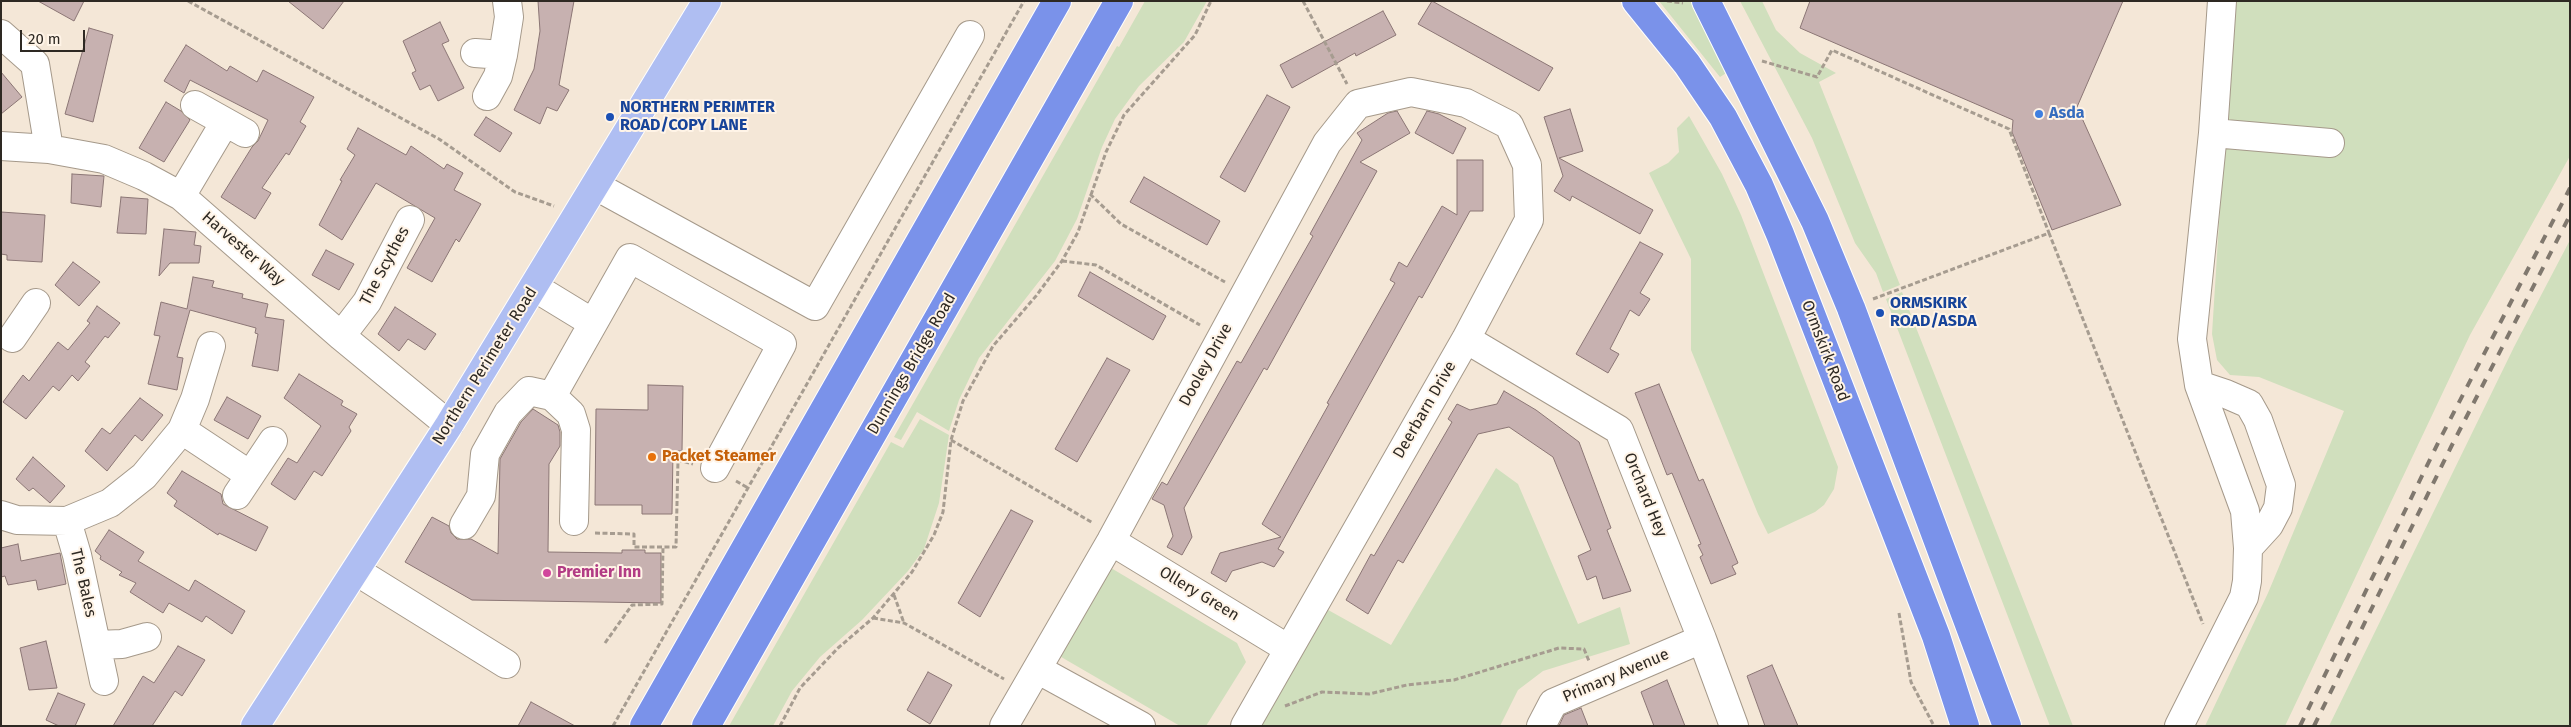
<!DOCTYPE html>
<html>
<head>
<meta charset="utf-8">
<style>
	body { margin:0 }
	#map { position:relative; width:2571px; height:727px; overflow:hidden; background:#f4e7d7; font-family:"Fira Sans",sans-serif }
	canvas { display:block }
	.frame { position:absolute; inset:0; border:2px solid #2e2923; pointer-events:none }
	.scale { position:absolute; left:20px; top:30px; width:65px; height:22px; box-sizing:border-box; border:2px solid #2e2923; border-top:0; padding-left:6px; font-size:15px; line-height:18px; white-space:nowrap; color:#2e2923; -webkit-text-stroke:4px #fff4e7; paint-order:stroke }
</style>
</head>
<body>
<div id="map">
<canvas width="2571" height="727"></canvas>
<div class="frame"></div>
<div class="scale">20 m</div>
</div>
<script>
const ctx = document.querySelector('canvas').getContext('2d');
ctx.lineJoin = 'round';
function fillPath(path, color) {
  ctx.fillStyle = color;
  ctx.fill(path, 'evenodd');
}
function toPath(rows) {
  const path = new Path2D();
  for (const r of rows) {
    path.moveTo(r[0], r[1]);
    for (let i = 2; i < r.length; i += 2) path.lineTo(r[i], r[i + 1]);
  }
  return path;
}
function strokePath(path, color, width, dash) {
  ctx.strokeStyle = color;
  ctx.lineWidth = width;
  ctx.lineCap = dash ? 'butt' : 'round';
  ctx.setLineDash(dash || []);
  ctx.stroke(path);
}
function drawText(font, color, halo, rows, align = 'center') {
  ctx.font = font + ' "Fira Sans",sans-serif';
  ctx.lineWidth = 4;
  ctx.setLineDash([]);
  ctx.textBaseline = 'middle';
  ctx.strokeStyle = halo;
  ctx.fillStyle = color;
  for (const [text, x, y, turn = 0] of rows) {
    ctx.save();
    ctx.translate(x, y);
    ctx.rotate((+turn || 0) * Math.PI / 180);
    ctx.textAlign = isNaN(turn) ? turn : align;
    if (halo) ctx.strokeText(text, 0, 0);
    ctx.fillText(text, 0, 0);
    ctx.restore();
  }
}
fillPath(toPath([
	[1145,1,1207,1,1184,42,1139,86,1115,119,1102,147,1077,219,1055,261,979,358,959,400,949,431,917,412,901,440,894,437,1117,46,1119,47],
	[1659,1,1692,1,1731,70,1720,77],
	[1740,1,1762,1,1776,30,1800,53,1836,73,1819,82,1900,285,1883,292,1876,273,1855,243,1812,138],
	[2233,1,2570,1,2570,156,2470,335,2285,726,2205,726,2268,593,2344,411,2259,377,2230,375,2217,360,2212,334],
	[1689,116,1722,174,1741,215,1838,467,1834,489,1824,505,1815,512,1768,534,1758,514,1691,350,1691,259,1649,173,1668,163,1679,152,1677,128],
	[2570,240,2570,726,2329,726,2514,347],
	[1902,292,2073,726,2050,726,1886,299],
	[920,419,949,435,939,503,924,549,908,571,862,620,820,657,792,691,773,726,729,726,891,442,903,448],
	[1496,468,1518,484,1578,624,1620,607,1630,644,1543,671,1518,690,1500,726,1253,726,1321,606,1391,645],
	[1106,565,1237,643,1246,662,1206,726,1180,726,1056,654]
]), '#d0dfbd');
const building = toPath([
	[38,1,84,1,74,21,38,1],
	[288,1,344,1,323,29,288,1],
	[538,1,574,1,559,85,569,90,557,111,547,107,540,124,514,110,534,69,540,31,538,1],
	[1432,1,1553,68,1539,91,1418,24,1432,1],
	[1810,1,2123,1,2077,107,2121,205,2052,230,2012,132,2013,120,1800,28,1810,1],
	[1383,11,1396,35,1356,56,1355,53,1292,88,1280,65,1383,11],
	[440,22,449,41,442,44,464,88,438,101,430,85,420,90,412,73,416,71,403,41,440,22],
	[89,28,113,35,93,122,65,114,89,28],
	[186,45,227,71,230,66,257,82,263,70,314,97,300,122,306,126,289,155,286,153,262,188,271,193,255,219,221,197,252,147,258,141,268,120,190,80,184,93,164,81,186,45],
	[1,72,22,97,1,114,1,72],
	[1267,95,1290,107,1245,192,1220,177,1267,95],
	[166,102,181,111,190,120,164,162,139,148,166,102],
	[1570,109,1583,151,1559,158,1653,210,1640,234,1572,196,1570,201,1554,191,1563,176,1544,117,1570,109],
	[1397,111,1410,133,1360,162,1377,171,1267,370,1264,368,1184,508,1192,537,1182,555,1167,547,1173,536,1164,505,1152,499,1162,482,1167,485,1237,361,1241,363,1313,236,1310,234,1362,140,1357,133,1388,113,1397,111],
	[1427,111,1439,114,1466,128,1453,154,1415,133,1427,111],
	[486,117,512,133,500,152,474,135,486,117],
	[358,128,406,155,411,146,444,169,447,164,463,173,454,190,481,204,459,242,456,239,432,282,407,268,435,218,376,183,342,240,319,225,342,181,340,180,355,155,347,149,358,128],
	[1457,160,1483,160,1483,211,1470,211,1422,298,1419,296,1278,549,1284,552,1274,567,1262,562,1232,571,1226,582,1211,573,1220,553,1281,537,1262,524,1329,404,1327,403,1395,283,1390,280,1399,262,1407,267,1442,206,1457,215,1457,160],
	[72,174,104,176,101,207,71,203,72,174],
	[1144,177,1220,221,1207,245,1130,202,1144,177],
	[121,197,148,199,146,234,117,233,121,197],
	[1,212,45,215,42,262,7,260,7,255,1,254,1,212],
	[164,229,196,232,194,245,201,246,199,263,170,263,159,276,164,229],
	[1640,242,1663,254,1640,293,1650,299,1639,316,1630,310,1610,349,1619,354,1608,373,1576,354,1640,242],
	[326,250,354,264,339,290,312,275,326,250],
	[73,262,100,282,79,306,55,285,73,262],
	[1090,272,1166,316,1153,340,1078,296,1090,272],
	[193,277,214,281,212,287,243,294,242,298,268,304,265,317,284,320,278,371,252,366,258,334,255,333,256,328,190,310,177,357,183,358,177,390,148,384,160,336,154,335,161,302,187,309,193,277],
	[97,306,120,323,108,338,105,336,85,362,90,366,78,381,72,375,59,391,53,386,26,419,3,402,23,375,29,381,58,342,68,350,90,323,87,321,97,306],
	[395,307,436,334,425,350,408,339,399,351,378,334,395,307],
	[1107,358,1130,370,1077,462,1055,449,1107,358],
	[299,374,343,401,341,405,357,414,349,427,351,431,322,476,314,471,295,500,271,484,288,458,297,463,321,426,284,398,299,374],
	[1659,384,1699,481,1703,479,1738,563,1732,566,1736,574,1711,584,1700,557,1703,555,1698,545,1701,544,1672,473,1667,475,1635,393,1659,384],
	[648,385,683,386,682,451,673,451,672,514,642,514,642,505,595,505,596,409,648,410,648,385],
	[1504,391,1536,410,1579,442,1611,528,1607,530,1631,591,1603,599,1596,576,1587,580,1578,556,1591,550,1553,457,1509,427,1478,434,1403,563,1398,560,1368,614,1346,600,1371,554,1374,556,1452,422,1448,419,1457,404,1470,410,1497,404,1504,391],
	[227,397,261,416,248,439,214,420,227,397],
	[140,398,163,415,142,441,135,435,107,471,85,451,102,428,110,434,140,398],
	[533,409,558,425,560,432,560,446,549,464,548,552,622,553,622,550,645,550,645,553,661,553,661,603,472,600,405,562,432,517,449,526,451,533,457,539,471,539,498,554,500,459,521,422,533,409],
	[33,457,65,486,50,503,33,488,29,491,16,479,33,457],
	[182,471,221,494,223,504,268,527,256,551,219,533,218,535,174,506,177,501,167,493,182,471],
	[1011,510,1033,521,980,617,958,603,1011,510],
	[109,530,144,552,138,561,189,591,195,580,245,611,232,634,206,616,202,622,169,603,163,613,130,592,136,583,119,575,122,572,100,559,101,556,95,551,109,530],
	[18,544,21,561,60,553,66,584,38,590,36,580,8,585,5,576,1,577,1,548,18,544],
	[46,641,57,688,29,690,20,648,46,641],
	[178,646,205,660,182,696,175,691,152,726,113,726,143,676,154,683,178,646],
	[1772,665,1798,726,1765,726,1747,676,1772,665],
	[928,672,952,685,930,724,907,710,928,672],
	[1667,680,1685,726,1654,726,1641,692,1667,680],
	[58,693,85,704,75,726,59,726,46,720,58,693],
	[531,702,575,726,518,726,531,702],
	[1581,708,1588,726,1559,726,1564,715,1581,708]
]);
fillPath(building, '#c7b1b0');
strokePath(building, '#8b7675', 1);
const minor = toPath([
	[1,34,35,64,49,149],
	[475,53,503,55],
	[487,96,498,76,503,55,509,17,507,1],
	[195,105,245,133],
	[2213,133,2330,143],
	[1,146,49,149,104,159,144,176,181,196,341,336,449,425],
	[596,186,815,306,970,35],
	[181,196,225,122],
	[534,287,593,323],
	[341,336,367,302,410,220],
	[12,338,36,303],
	[1466,339,1619,430,1702,639,1734,726],
	[2199,385,2226,394,2249,404,2258,420,2281,485,2278,508,2269,525,2248,548],
	[552,396,571,414,576,430,574,521],
	[182,430,250,475],
	[237,495,273,441],
	[1,515,17,520,67,521,110,503,144,476,182,430,195,399,211,346],
	[67,521,77,555,104,681],
	[464,525,481,496,485,454,508,413,529,391,552,396,630,258,782,344,715,468],
	[1111,541,1287,648],
	[356,571,506,664],
	[97,645,122,644,147,637],
	[1037,669,1141,726],
	[1004,726,1111,541,1327,143,1358,104,1411,92,1466,103,1509,125,1527,165,1529,220,1466,339,1245,726],
	[1541,726,1553,703,1702,639],
	[2179,726,2244,597,2247,581,2248,548,2245,511,2199,385,2192,339,2213,133,2222,1]
]);
const major = toPath([
	[255,726,449,425,707,1]
]);
const highway = toPath([
	[1636,1,1687,64,1723,117,1759,185,1780,234,1936,636,1965,726],
	[1706,1,1815,221,1851,308,2007,726],
	[644,726,1057,1],
	[706,726,1119,1]
]);
strokePath(minor, '#a5998a', 30);
strokePath(major, '#fff', 30);
strokePath(highway, '#fff', 30);
strokePath(toPath([
	[188,1,439,139,515,192,554,206],
	[1303,1,1347,84],
	[1667,1,1683,3],
	[1762,61,1817,77,1832,50,2009,129,2049,233],
	[1090,194,1121,224,1225,282],
	[1062,261,1096,265,1200,325],
	[1873,299,2049,233,2203,624],
	[951,440,1093,523],
	[672,459,678,460],
	[736,481,748,488],
	[595,533,634,534,634,547,676,547,678,460,693,464],
	[894,595,904,623],
	[1899,613,1911,682,1934,726],
	[873,618,904,623,1004,679],
	[605,643,632,605,662,604,663,547],
	[1285,706,1322,692,1369,694,1407,685,1454,680,1559,648,1584,649,1589,661],
	[613,726,1024,1],
	[780,726,800,688,838,648,873,618,912,572,934,535,943,512,951,440,963,401,993,346,1036,296,1062,261,1078,232,1106,152,1124,115,1195,35,1211,1]
]), '#a69c90', 3, [5, 2.5]);
strokePath(minor, '#fff', 28);
strokePath(major, '#afbef2', 28);
strokePath(highway, '#7a92ea', 28);
strokePath(toPath([
	[2300,726,2439,441,2570,188],
	[2314,726,2451,447,2570,215]
]), '#80786e', 4, [9, 9]);
for (const [x, y, r, color] of [
	[2039,114,5,"#3f7fe0"],
	[610,117,5,"#1a4fb4"],
	[1880,313,5,"#1a4fb4"],
	[652,457,5,"#e8710a"],
	[547,573,5,"#d1479c"]
]) {
  const dot = new Path2D();
  dot.arc(x, y, r, 0, 2 * Math.PI);
  ctx.fillStyle = color;
  ctx.fill(dot);
  strokePath(dot, '#fff4e7', 2);
}
drawText('bold 16px', '#164399', '#fff4e7', [
	["NORTHERN PERIMTER",620,108],
	["ROAD/COPY LANE",620,126],
	["ORMSKIRK",1890,304],
	["ROAD/ASDA",1890,322]
], 'left');
drawText('bold 16px', '#366cbe', '#fff4e7', [
	["Asda",2049,114]
], 'left');
drawText('16px', '#2e2923', '#fff4e7', [
	["Harvester Way",243,249,41],
	["The Scythes",385,266,-62],
	["Ormskirk Road",1825,351,69],
	["Dunnings Bridge Road",912,364,-60],
	["Dooley Drive",1206,365,-61],
	["Northern Perimeter Road",485,366,-58],
	["Deerbarn Drive",1425,410,-60],
	["Orchard Hey",1645,495,68],
	["The Bales",83,583,77],
	["Ollery Green",1199,594,31],
	["Primary Avenue",1616,676,-23]
]);
drawText('bold 16px', '#c56008', '#fff4e7', [
	["Packet Steamer",662,457]
], 'left');
drawText('bold 16px', '#b23c85', '#fff4e7', [
	["Premier Inn",557,573]
], 'left');
</script>
</body>
</html>
